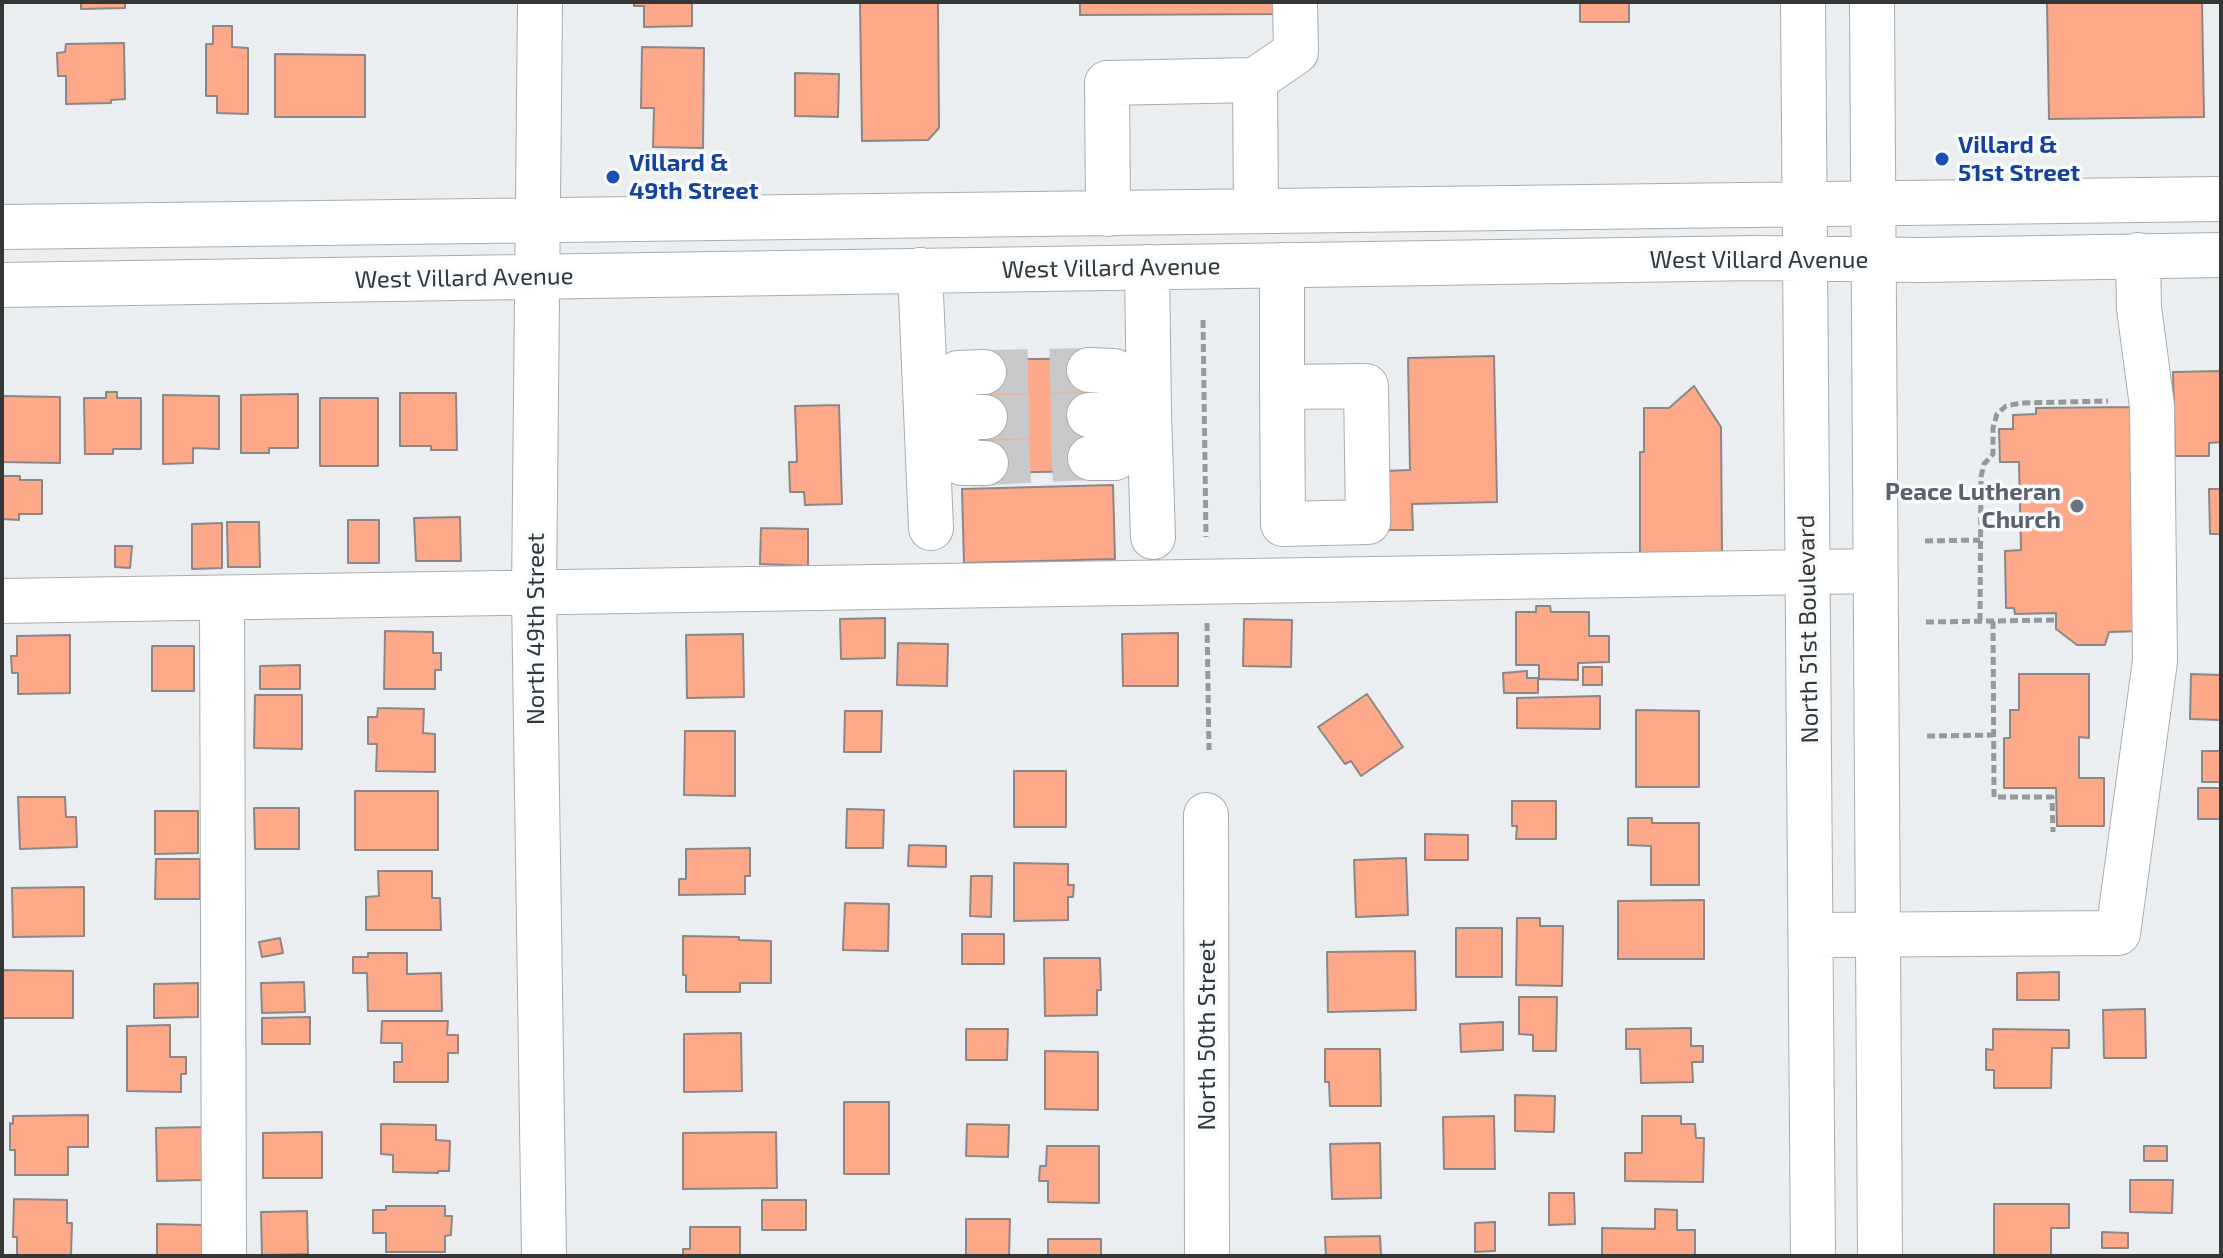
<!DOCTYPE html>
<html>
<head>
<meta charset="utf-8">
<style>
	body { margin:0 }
	#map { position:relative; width:2223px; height:1258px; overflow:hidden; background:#ebeef0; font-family:"Exo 2",sans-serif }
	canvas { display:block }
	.frame { position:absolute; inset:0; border:4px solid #353737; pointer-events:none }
</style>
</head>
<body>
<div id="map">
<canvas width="2223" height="1258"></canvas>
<div class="frame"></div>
</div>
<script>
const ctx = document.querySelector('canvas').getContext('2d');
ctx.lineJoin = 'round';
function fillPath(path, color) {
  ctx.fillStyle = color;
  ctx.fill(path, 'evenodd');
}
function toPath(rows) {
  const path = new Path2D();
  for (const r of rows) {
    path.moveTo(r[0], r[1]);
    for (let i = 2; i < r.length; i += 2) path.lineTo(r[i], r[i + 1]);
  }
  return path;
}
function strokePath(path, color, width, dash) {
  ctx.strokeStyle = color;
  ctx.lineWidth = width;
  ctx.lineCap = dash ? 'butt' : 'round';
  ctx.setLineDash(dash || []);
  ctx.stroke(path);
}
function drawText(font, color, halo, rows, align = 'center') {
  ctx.font = font + ' "Exo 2",sans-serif';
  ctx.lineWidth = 7;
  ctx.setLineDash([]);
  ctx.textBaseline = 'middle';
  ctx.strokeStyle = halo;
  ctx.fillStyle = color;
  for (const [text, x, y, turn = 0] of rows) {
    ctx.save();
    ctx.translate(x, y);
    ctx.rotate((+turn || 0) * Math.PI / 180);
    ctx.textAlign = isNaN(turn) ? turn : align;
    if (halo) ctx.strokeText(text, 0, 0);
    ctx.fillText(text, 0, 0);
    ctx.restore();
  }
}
const building = toPath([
	[81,2,125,2,125,8,81,9,81,2],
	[634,2,692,2,692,26,644,27,644,6,634,6,634,2],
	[860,2,938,2,939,128,928,140,862,141,860,2],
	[1080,2,1287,2,1287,14,1080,15,1080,2],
	[1580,2,1629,2,1629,22,1580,22,1580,2],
	[2047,2,2202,2,2204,117,2049,119,2047,2],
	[213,26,232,26,232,47,248,48,248,114,217,113,217,96,206,96,206,44,213,44,213,26],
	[124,43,125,99,111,100,111,103,66,104,66,76,58,76,57,53,65,52,66,44,124,43],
	[642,47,704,48,703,148,653,147,654,108,641,108,642,47],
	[275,54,365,55,365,117,275,117,275,54],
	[795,73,839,74,838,117,795,116,795,73],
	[1494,356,1497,502,1412,504,1413,530,1385,530,1384,471,1410,470,1408,358,1494,356],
	[1088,358,1090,471,986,473,984,360,1088,358],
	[2221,371,2221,442,2209,443,2209,456,2175,456,2173,372,2221,371],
	[1694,386,1721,427,1722,552,1640,553,1640,452,1644,452,1644,408,1669,408,1694,386],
	[106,392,117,392,117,398,141,398,141,449,113,449,113,454,85,454,84,398,106,398,106,392],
	[400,393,456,393,457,450,431,450,431,446,400,446,400,393],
	[298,394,298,448,269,448,269,453,241,453,241,395,298,394],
	[163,395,219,396,219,449,193,448,193,463,163,464,163,395],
	[2,396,60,397,60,463,2,462,2,396],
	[320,398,378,398,378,466,320,466,320,398],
	[839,405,842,504,805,505,804,492,790,492,789,462,797,462,795,406,839,405],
	[2133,407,2143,631,2109,632,2105,645,2077,645,2056,629,2056,613,2015,614,2014,608,2006,608,2005,551,2021,550,2019,462,2000,462,1999,429,2013,429,2013,415,2036,414,2036,408,2133,407],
	[2,476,20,476,20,480,42,480,42,514,19,514,19,520,2,519,2,476],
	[1113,485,1115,559,964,563,962,489,1113,485],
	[2209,489,2221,489,2221,534,2210,534,2209,489],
	[460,517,461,561,416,561,414,518,460,517],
	[348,520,379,520,379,563,348,563,348,520],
	[227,522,259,522,260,567,228,567,227,522],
	[222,523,222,568,192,569,192,524,222,523],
	[761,528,808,529,808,566,760,564,761,528],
	[115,546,132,546,130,568,115,567,115,546],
	[1536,606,1550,606,1551,612,1589,612,1589,636,1609,636,1609,662,1578,663,1578,680,1539,679,1539,665,1516,665,1516,612,1536,612,1536,606],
	[885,618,885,658,841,659,840,619,885,618],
	[1244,619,1292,620,1291,667,1243,666,1244,619],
	[385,631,433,632,433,653,441,653,441,670,435,670,435,689,384,689,385,631],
	[1178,633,1178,686,1123,686,1122,634,1178,633],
	[743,634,744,697,687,698,686,635,743,634],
	[70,635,70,693,18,694,18,673,12,673,11,656,17,656,17,636,70,635],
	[898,643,948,644,947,686,897,685,898,643],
	[152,646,194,646,194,691,152,691,152,646],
	[300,665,300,689,260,689,260,666,300,665],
	[1583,667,1602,667,1602,685,1583,685,1583,667],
	[1527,671,1527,678,1538,678,1538,693,1504,693,1503,673,1527,671],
	[2019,674,2089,674,2089,738,2079,737,2079,778,2104,778,2104,826,2057,826,2056,788,2004,788,2004,738,2010,738,2010,710,2019,710,2019,674],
	[2191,674,2221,675,2221,720,2190,719,2191,674],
	[1367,694,1403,747,1361,776,1351,761,1345,764,1318,727,1367,694],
	[255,695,302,695,302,749,254,748,255,695],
	[1600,696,1600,729,1517,728,1517,698,1600,696],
	[378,708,424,709,423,733,435,734,435,772,376,771,377,744,368,744,368,717,377,717,378,708],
	[1636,710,1699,711,1699,787,1636,787,1636,710],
	[845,711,882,711,881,752,844,752,845,711],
	[685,731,735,731,735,796,684,795,685,731],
	[2202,751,2221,751,2221,782,2202,782,2202,751],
	[1014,771,1066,771,1066,827,1014,827,1014,771],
	[2198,788,2221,788,2221,819,2198,819,2198,788],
	[355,791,438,791,438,850,355,850,355,791],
	[18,797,65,797,66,817,76,817,77,847,20,849,18,797],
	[1512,801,1556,801,1556,839,1516,839,1517,826,1512,826,1512,801],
	[254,808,299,808,299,849,255,849,254,808],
	[847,809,884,810,883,848,846,848,847,809],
	[155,811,198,811,198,853,155,854,155,811],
	[1628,818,1652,818,1652,823,1699,823,1699,885,1651,885,1651,846,1628,845,1628,818],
	[1425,834,1468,835,1468,860,1425,860,1425,834],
	[909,845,946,846,946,867,908,866,909,845],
	[750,848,750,876,745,876,745,894,679,895,679,879,686,879,686,849,750,848],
	[1406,858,1408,915,1356,917,1354,860,1406,858],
	[156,859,200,859,200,899,155,899,156,859],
	[1014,863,1068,864,1068,885,1074,885,1073,897,1068,897,1068,920,1014,921,1014,863],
	[378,871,432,871,432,898,440,898,441,930,366,930,366,897,379,896,378,871],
	[971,876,992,876,991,917,970,916,971,876],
	[84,887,84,936,13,937,12,888,84,887],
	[1704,900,1704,959,1618,959,1618,901,1704,900],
	[845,903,889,904,888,951,843,950,845,903],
	[1517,918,1540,918,1540,926,1563,926,1562,986,1516,985,1517,918],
	[1456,928,1502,928,1502,977,1456,977,1456,928],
	[962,934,1004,934,1004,964,962,964,962,934],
	[683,936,739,937,739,940,771,941,771,983,740,983,740,992,686,992,686,975,683,975,683,936],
	[280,938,283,953,262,957,259,942,280,938],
	[1415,951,1416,1010,1328,1012,1327,952,1415,951],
	[368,953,407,953,407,974,441,973,442,1011,368,1011,367,973,353,973,353,957,368,957,368,953],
	[1044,958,1100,958,1101,990,1097,990,1097,1015,1045,1016,1044,958],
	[2,970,73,971,73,1018,2,1018,2,970],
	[2059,972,2059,1000,2017,1000,2017,973,2059,972],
	[304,982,305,1012,262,1013,261,983,304,982],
	[198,983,198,1017,154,1018,154,984,198,983],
	[1519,997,1557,997,1556,1051,1533,1051,1533,1035,1519,1034,1519,997],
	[2145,1009,2146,1058,2104,1058,2103,1010,2145,1009],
	[310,1017,310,1044,262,1044,262,1018,310,1017],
	[382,1021,448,1021,447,1035,458,1035,458,1053,448,1053,448,1082,394,1082,394,1062,402,1062,402,1043,381,1043,382,1021],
	[1503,1022,1503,1050,1461,1052,1460,1024,1503,1022],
	[170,1025,170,1057,186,1057,186,1074,181,1074,181,1092,127,1091,127,1026,170,1025],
	[1691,1028,1691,1046,1703,1046,1703,1062,1692,1062,1693,1082,1641,1083,1640,1049,1626,1049,1626,1029,1691,1028],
	[966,1029,1008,1029,1007,1060,966,1060,966,1029],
	[1993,1029,2069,1030,2069,1048,2052,1048,2051,1088,1994,1088,1994,1070,1986,1070,1986,1049,1993,1050,1993,1029],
	[741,1033,742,1091,684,1092,684,1034,741,1033],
	[1325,1049,1380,1049,1381,1106,1330,1106,1329,1082,1325,1082,1325,1049],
	[1045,1051,1098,1052,1098,1110,1045,1109,1045,1051],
	[1515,1095,1555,1096,1554,1132,1515,1131,1515,1095],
	[844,1102,889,1102,889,1174,844,1174,844,1102],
	[88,1115,88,1147,68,1147,68,1175,15,1175,15,1150,10,1150,10,1123,13,1124,13,1116,88,1115],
	[1494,1116,1495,1169,1444,1169,1443,1117,1494,1116],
	[1642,1116,1681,1116,1681,1124,1695,1124,1696,1138,1704,1138,1703,1182,1625,1181,1625,1153,1642,1153,1642,1116],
	[381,1124,436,1125,436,1140,450,1141,449,1171,438,1171,438,1173,393,1172,393,1155,381,1154,381,1124],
	[967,1124,1009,1125,1008,1157,966,1156,967,1124],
	[204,1127,205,1180,157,1181,156,1128,204,1127],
	[322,1132,322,1178,263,1178,263,1133,322,1132],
	[776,1132,777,1188,683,1189,683,1133,776,1132],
	[1380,1143,1381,1198,1332,1199,1330,1144,1380,1143],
	[1047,1146,1099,1146,1099,1203,1048,1202,1048,1181,1039,1181,1040,1166,1046,1166,1047,1146],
	[2144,1146,2167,1146,2167,1161,2144,1161,2144,1146],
	[2130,1180,2173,1180,2172,1213,2130,1212,2130,1180],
	[1549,1193,1574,1193,1575,1224,1549,1225,1549,1193],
	[14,1199,67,1200,67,1223,72,1223,71,1256,17,1256,17,1237,13,1237,14,1199],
	[762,1200,806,1200,806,1230,762,1230,762,1200],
	[1994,1204,2069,1204,2069,1228,2051,1228,2051,1256,1994,1256,1994,1204],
	[386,1206,445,1206,445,1216,452,1216,451,1235,445,1236,445,1252,386,1252,386,1233,373,1233,373,1210,386,1210,386,1206],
	[1655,1209,1677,1210,1677,1230,1695,1230,1695,1256,1602,1256,1602,1228,1655,1229,1655,1209],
	[307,1211,308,1254,262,1255,261,1212,307,1211],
	[966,1219,1010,1219,1009,1256,966,1256,966,1219],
	[1495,1222,1495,1251,1475,1252,1475,1223,1495,1222],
	[157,1224,203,1225,203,1256,157,1256,157,1224],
	[690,1227,740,1227,740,1256,683,1256,683,1249,690,1249,690,1227],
	[2102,1232,2128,1233,2128,1248,2102,1248,2102,1232],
	[1380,1236,1381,1256,1326,1256,1325,1237,1380,1236],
	[1048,1239,1101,1239,1101,1256,1048,1256,1048,1239]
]);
fillPath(building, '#fda989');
strokePath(building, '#8b8786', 2);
strokePath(toPath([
	[984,372,1089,370],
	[985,417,1089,415],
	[986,463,1090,458]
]), '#c7c9cb', 44, [44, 22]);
const minor = toPath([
	[540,2,534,593,544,1256],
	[1803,2,1813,1256],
	[1872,2,1880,1256],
	[1255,80,1256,211],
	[1108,214,1107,83,1255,80,1296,52,1295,2],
	[2,227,2221,199],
	[1282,265,1282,387,1283,524,1368,522,1366,386,1282,387],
	[1147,267,1149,412],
	[920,270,931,528],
	[2,285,1758,258,1923,260,2221,255],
	[1089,370,1114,371,1127,412,1115,458,1090,458],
	[984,372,958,373,951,417,985,417],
	[1089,415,1149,412,1153,537],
	[927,418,951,417,962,463,986,463],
	[222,598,224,1256],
	[2,601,1875,571],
	[1206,815,1207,1256],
	[1811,935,2118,933,2155,661,2152,406,2139,308,2138,255]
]);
strokePath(minor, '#a9acae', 46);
strokePath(toPath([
	[1203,320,1206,537],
	[1925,541,1980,540],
	[1980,621,1981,477,1984,464,1993,454,1993,428,1997,414,2006,406,2021,403,2108,401],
	[1993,621,1994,797,2052,797,2053,832],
	[1926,622,2056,620],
	[1207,623,1209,750],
	[1927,736,1993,735]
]), '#969899', 5, [8, 4]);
strokePath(minor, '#fff', 44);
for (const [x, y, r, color] of [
	[1942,159,8,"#1a4fb4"],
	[613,177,8,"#1a4fb4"],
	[2077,506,8,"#6b7280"]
]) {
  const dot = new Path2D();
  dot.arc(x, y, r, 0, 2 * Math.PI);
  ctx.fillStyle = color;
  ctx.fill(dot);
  strokePath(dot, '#f8fbfe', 3);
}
drawText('bold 24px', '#164399', '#f8fbfe', [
	["Villard &",1958,145],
	["51st Street",1958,173],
	["Villard &",629,163],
	["49th Street",629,191]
], 'left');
drawText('24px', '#353737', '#f8fbfe', [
	["West Villard Avenue",1759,260],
	["West Villard Avenue",1111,268,-1],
	["West Villard Avenue",464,278,-1],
	["North 49th Street",536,629,-90],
	["North 51st Boulevard",1808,629,-91],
	["North 50th Street",1207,1035,-90]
]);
drawText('bold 24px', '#5b616d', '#f8fbfe', [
	["Peace Lutheran",2061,492],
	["Church",2061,520]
], 'right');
</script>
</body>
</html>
